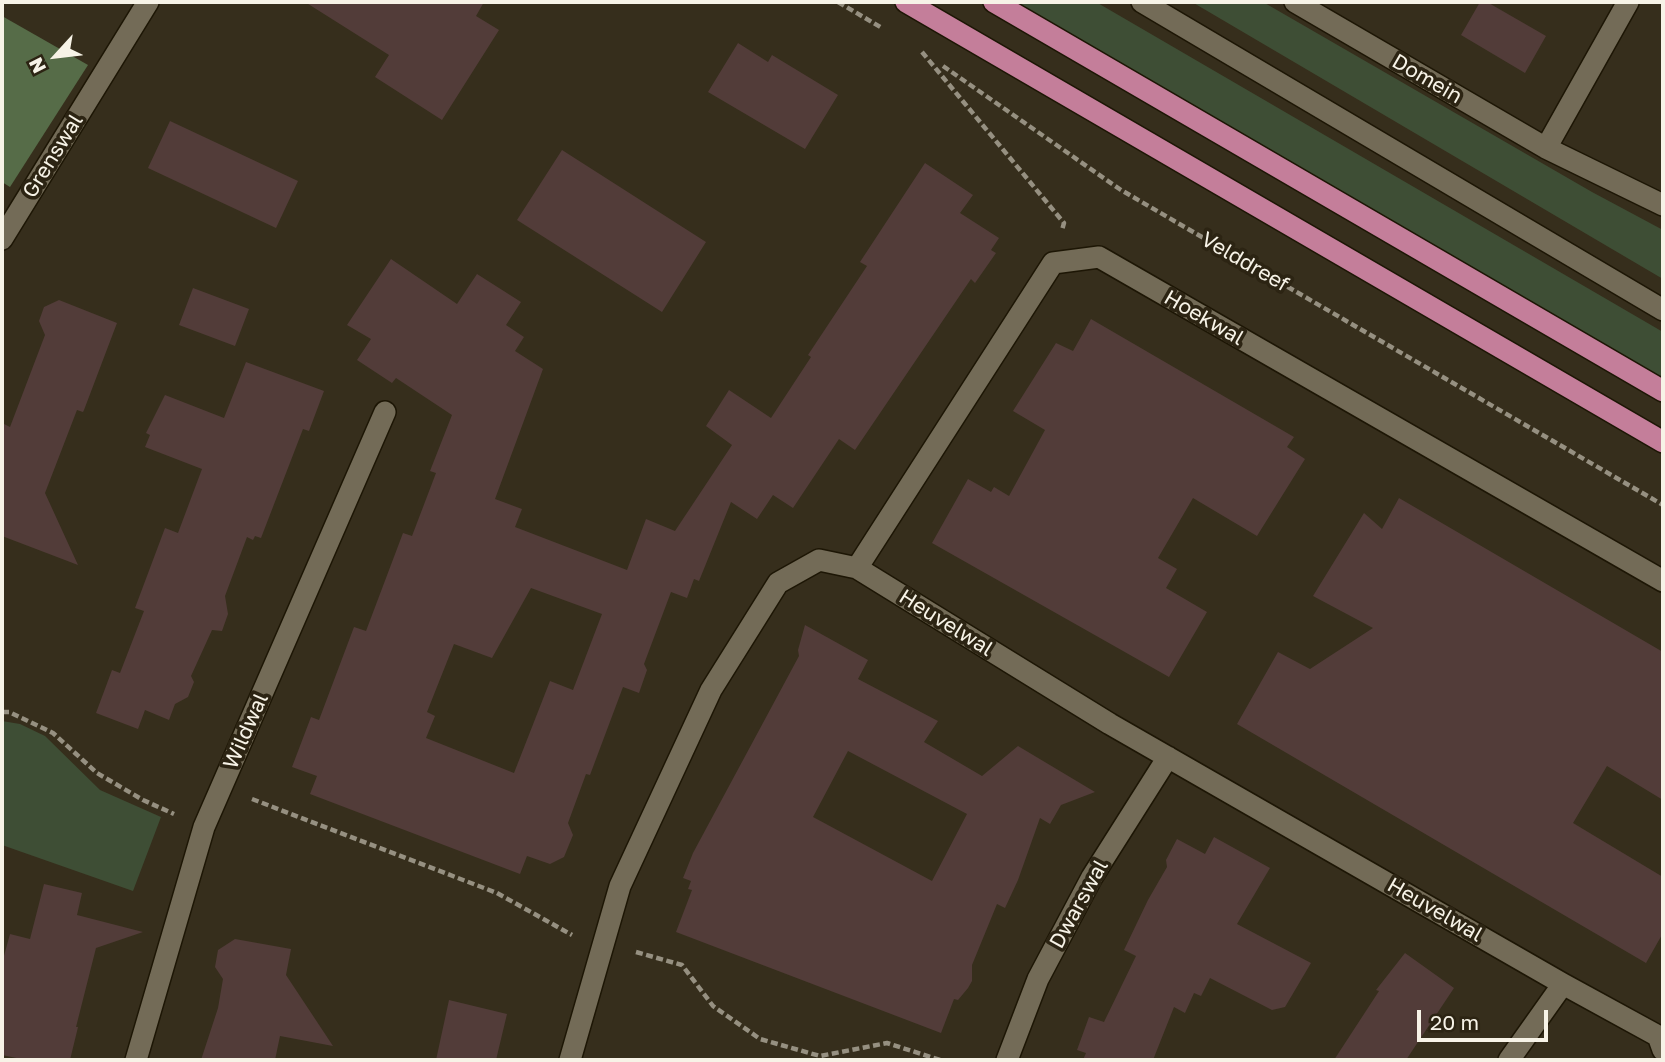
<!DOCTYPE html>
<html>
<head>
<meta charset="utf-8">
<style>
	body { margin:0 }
	#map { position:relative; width:1665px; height:1062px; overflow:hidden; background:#362e1c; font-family:"Golos Text",sans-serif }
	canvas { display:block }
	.frame { position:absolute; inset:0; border:4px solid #f7f3e7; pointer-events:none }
	.north { position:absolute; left:21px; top:21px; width:70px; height:70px; -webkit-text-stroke:5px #2c2413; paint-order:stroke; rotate:243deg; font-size:19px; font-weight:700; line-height:28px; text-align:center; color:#f7f3e7 }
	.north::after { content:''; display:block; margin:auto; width:24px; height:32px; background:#f7f3e7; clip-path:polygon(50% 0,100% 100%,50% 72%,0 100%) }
	.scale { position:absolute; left:1417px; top:1010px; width:131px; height:32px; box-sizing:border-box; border:4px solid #f7f3e7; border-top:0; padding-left:9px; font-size:21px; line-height:24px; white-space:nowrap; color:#f7f3e7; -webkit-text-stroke:5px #2c2413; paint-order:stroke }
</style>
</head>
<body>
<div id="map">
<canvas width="1665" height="1062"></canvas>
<div class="frame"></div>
<div class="north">N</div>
<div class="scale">20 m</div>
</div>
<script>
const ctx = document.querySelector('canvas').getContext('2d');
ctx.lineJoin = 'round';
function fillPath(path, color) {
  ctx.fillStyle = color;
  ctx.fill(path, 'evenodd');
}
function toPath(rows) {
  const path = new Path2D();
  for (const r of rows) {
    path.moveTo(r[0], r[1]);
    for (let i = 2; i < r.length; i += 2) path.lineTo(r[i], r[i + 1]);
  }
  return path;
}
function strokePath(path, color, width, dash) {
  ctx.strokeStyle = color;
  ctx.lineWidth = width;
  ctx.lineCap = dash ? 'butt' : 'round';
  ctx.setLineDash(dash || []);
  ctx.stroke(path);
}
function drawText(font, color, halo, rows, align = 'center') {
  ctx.font = font + ' "Golos Text",sans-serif';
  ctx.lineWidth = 7;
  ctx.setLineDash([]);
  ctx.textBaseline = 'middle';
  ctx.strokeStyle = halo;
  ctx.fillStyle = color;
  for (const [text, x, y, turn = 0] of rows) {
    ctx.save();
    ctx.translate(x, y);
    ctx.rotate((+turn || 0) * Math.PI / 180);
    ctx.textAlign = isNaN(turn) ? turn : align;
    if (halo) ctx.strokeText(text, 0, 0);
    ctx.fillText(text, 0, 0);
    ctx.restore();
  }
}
fillPath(toPath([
	[1016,2,1096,2,1663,332,1663,379],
	[1192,2,1263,2,1592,192,1663,230,1663,279],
	[2,721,20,724,45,736,100,790,161,817,133,891,2,845]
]), '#3e4e35');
fillPath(toPath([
	[2,16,88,65,10,187,2,182]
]), '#566c48');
fillPath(toPath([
	[305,2,484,2,476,16,499,30,442,120,375,77,389,55],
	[1480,2,1487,2,1546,36,1525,73,1461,35],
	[738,43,768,62,772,55,838,95,805,149,708,92],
	[170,121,298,181,276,228,148,168],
	[562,150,706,242,662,312,517,220],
	[925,163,973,195,960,213,999,238,991,250,996,253,975,283,971,279,855,450,839,439,793,508,773,495,757,519,731,502,699,581,694,579,687,598,671,592,644,664,647,670,639,693,623,687,590,775,586,774,568,823,573,835,564,857,550,864,527,856,520,874,310,794,317,776,292,767,311,717,319,720,354,627,366,631,403,533,412,536,436,473,430,471,452,415,396,378,392,383,357,360,371,339,347,325,391,259,457,304,477,274,521,302,506,325,524,337,515,351,543,369,495,499,522,509,515,527,627,570,646,519,675,531,732,445,706,426,729,390,771,418,811,357,808,355,867,266,860,262],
	[531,588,602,614,573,690,550,681,514,773,426,738,435,716,427,712,454,644,492,658],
	[193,288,249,309,235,346,179,325],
	[59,300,117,323,84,410,83,412,77,410,45,493,78,565,2,536,2,423,10,427,45,335,39,321,44,307],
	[1091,319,1294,437,1287,447,1305,459,1257,536,1193,498,1158,558,1177,569,1166,588,1207,612,1169,677,932,543,968,479,991,492,994,487,1009,496,1045,430,1013,411,1056,343,1073,351],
	[246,362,324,391,309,431,303,429,261,538,255,536,253,540,247,537,225,596,228,614,222,631,212,630,191,676,194,682,188,697,175,704,169,720,145,710,138,729,96,713,112,670,120,673,144,611,135,608,165,528,178,533,202,469,145,447,150,435,146,433,165,395,224,418],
	[1399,498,1663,652,1663,800,1607,766,1573,823,1663,877,1663,933,1646,963,1237,724,1278,652,1310,669,1373,628,1313,596,1364,513,1382,529],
	[805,625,868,660,858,679,938,721,924,742,982,776,1018,746,1095,792,1061,805,1050,824,1040,818,1018,880,1005,908,997,904,972,965,972,981,968,988,958,1000,954,999,941,1033,676,932,692,890,688,889,691,881,683,878,693,853,799,656,798,650],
	[848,751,967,814,932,881,813,817],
	[1214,837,1270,868,1237,924,1311,963,1285,1007,1272,1010,1210,978,1201,996,1194,993,1185,1013,1174,1007,1153,1060,1083,1060,1086,1053,1077,1050,1089,1017,1104,1022,1136,956,1124,950,1148,900,1167,867,1166,860,1177,839,1205,854],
	[44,884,82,893,77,915,143,932,96,948,76,1027,78,1027,70,1060,26,1060,2,1055,2,963,10,934,30,939],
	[235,939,291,949,286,975,333,1046,280,1036,275,1060,201,1060,218,1008,223,979,215,967,218,950],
	[1405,953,1454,988,1406,1060,1334,1060,1379,991,1376,990],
	[449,1000,507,1014,496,1060,436,1060]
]), '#523c39');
const minor = toPath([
	[1142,2,1663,310],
	[1295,2,1546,148,1663,205],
	[1546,148,1628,2],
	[2,239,148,2],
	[857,568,1053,263,1099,257,1663,581],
	[136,1060,204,827,385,412],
	[570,1060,620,886,711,690,778,583,819,560,857,568,1110,724,1563,984,1658,1036,1663,1050],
	[1007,1060,1038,979,1092,877,1168,757],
	[1509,1060,1563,984]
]);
const major = toPath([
	[906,2,1663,442],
	[994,2,1663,391]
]);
strokePath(minor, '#1d1605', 24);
strokePath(major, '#1d1605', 24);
strokePath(toPath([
	[838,2,882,28],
	[922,52,1064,223,1062,230],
	[943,66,1121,190,1663,505],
	[2,712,9,712,53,733,97,773,143,800,174,814],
	[252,799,497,893,572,935],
	[636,952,682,965,713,1006,760,1039,820,1056,887,1043,940,1060]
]), '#969081', 4.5, [7, 3.5]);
strokePath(minor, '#736b57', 21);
strokePath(major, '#c47e9a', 21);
drawText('21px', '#f7f3e7', '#2c2413', [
	["Domein",1427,79,30],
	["Grenswal",53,156,-58],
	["Velddreef",1245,262,30],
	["Hoekwal",1204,318,30],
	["Heuvelwal",946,623,32],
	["Wildwal",246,731,-66],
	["Dwarswal",1079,904,-61],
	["Heuvelwal",1435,910,30]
]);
</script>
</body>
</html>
